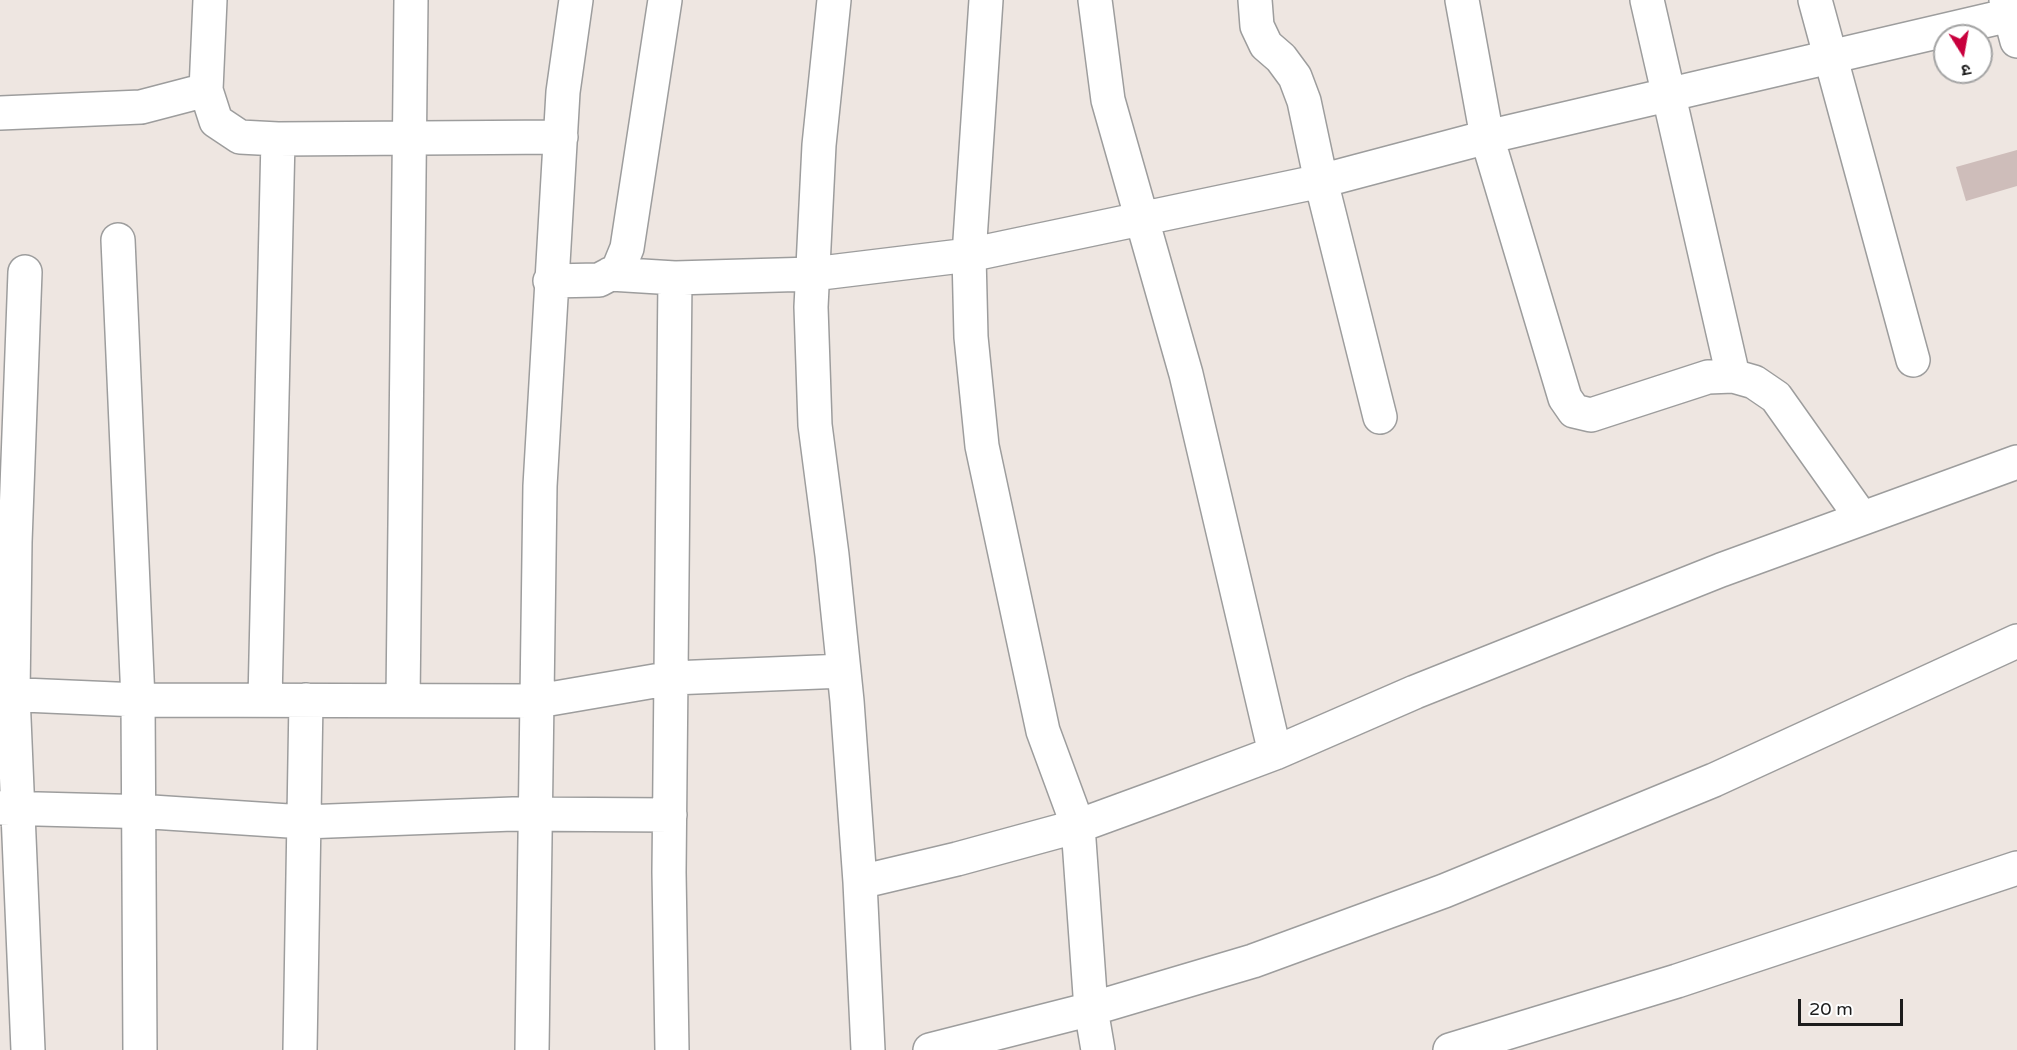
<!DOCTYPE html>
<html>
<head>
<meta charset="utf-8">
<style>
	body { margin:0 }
	#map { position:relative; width:2017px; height:1050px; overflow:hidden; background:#eee6e1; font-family:"Varela Round","Noto Sans Devanagari",sans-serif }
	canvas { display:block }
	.north { position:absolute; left:1933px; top:24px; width:60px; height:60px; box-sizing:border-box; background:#fff; border:2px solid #a4a4a4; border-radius:50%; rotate:169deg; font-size:16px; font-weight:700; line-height:24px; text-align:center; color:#1c1c1c }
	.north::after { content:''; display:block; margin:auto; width:21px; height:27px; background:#c8003d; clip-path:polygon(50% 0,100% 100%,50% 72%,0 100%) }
	.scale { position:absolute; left:1798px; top:999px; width:105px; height:27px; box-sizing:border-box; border:3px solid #1c1c1c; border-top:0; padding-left:8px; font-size:18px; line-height:21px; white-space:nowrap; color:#1c1c1c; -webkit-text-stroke:4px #fff; paint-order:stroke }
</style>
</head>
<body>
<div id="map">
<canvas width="2017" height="1050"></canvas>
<div class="north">उ</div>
<div class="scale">20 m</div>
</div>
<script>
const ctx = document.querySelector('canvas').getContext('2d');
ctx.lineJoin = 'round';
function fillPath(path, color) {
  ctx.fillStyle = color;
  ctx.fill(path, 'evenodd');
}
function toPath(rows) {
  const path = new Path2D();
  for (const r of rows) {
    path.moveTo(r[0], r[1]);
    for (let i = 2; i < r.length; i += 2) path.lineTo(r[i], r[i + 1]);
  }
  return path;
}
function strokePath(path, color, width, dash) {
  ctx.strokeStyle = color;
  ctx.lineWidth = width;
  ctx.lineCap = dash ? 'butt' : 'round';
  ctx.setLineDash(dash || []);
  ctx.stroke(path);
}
fillPath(toPath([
	[2017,150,2017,186,1966,201,1956,167]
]), '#cebdba');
const minor = toPath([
	[210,0,206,90,216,121,240,137,278,139,561,137],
	[834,0,819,145,811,307,815,425,832,555,847,701,860,882,868,1050],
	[986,0,969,255,971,337,982,446,1043,731,1078,826,1091,1009,1098,1050],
	[1095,0,1108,100,1186,374,1275,753],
	[1255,0,1257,26,1266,45,1281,58,1295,77,1304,101,1321,181,1380,417],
	[1462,0,1487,137,1565,398,1574,411,1591,415,1708,377,1733,376,1754,382,1776,397,1861,517],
	[1647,0,1733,376],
	[1815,0,1913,360],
	[2006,0,2017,41],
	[0,113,141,107,206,90],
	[118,240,138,700,140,1050],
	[25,272,15,542,13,695,28,1050],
	[610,274,675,278,813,274,969,255,1321,181,1487,137,2010,15],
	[550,281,599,280,618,270,627,248,665,0],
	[0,694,138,700,538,701,672,678,844,671],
	[265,700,278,139],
	[403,700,411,0],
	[0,808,152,812,304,822,513,814,670,815],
	[860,882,957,859,1078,826,1171,792,1275,753,1415,692,1721,570,2017,462],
	[300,1050,306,700],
	[532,1050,540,486,563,92,576,0],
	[672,1050,669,872,675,278],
	[930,1050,1091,1009,1253,961,1444,891,1714,780,2017,641],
	[1450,1050,1677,981,2017,868]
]);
strokePath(minor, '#9d9d9d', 36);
strokePath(minor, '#fff', 33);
</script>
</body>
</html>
